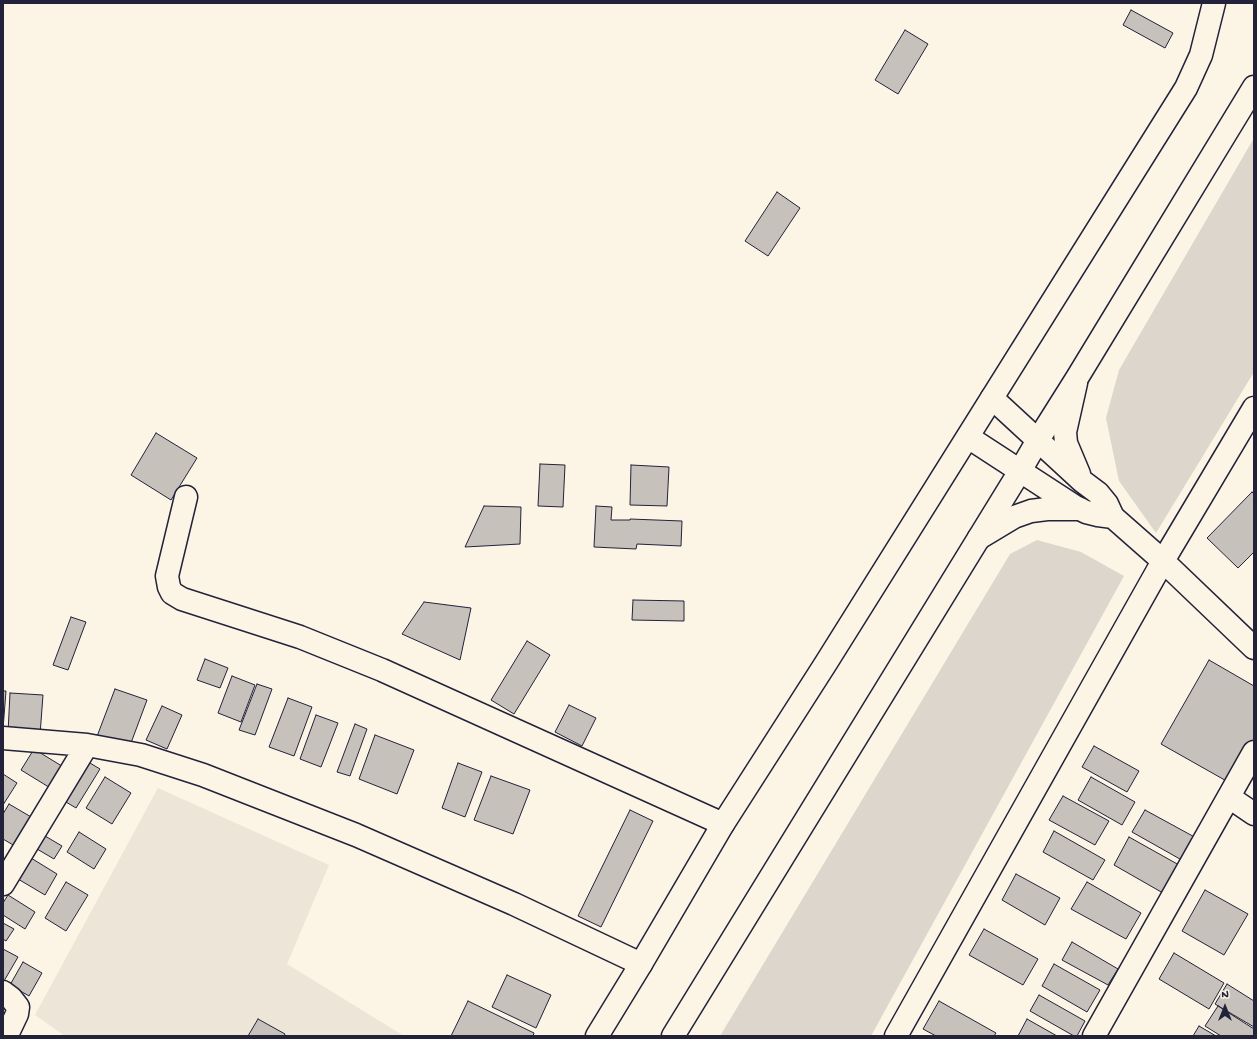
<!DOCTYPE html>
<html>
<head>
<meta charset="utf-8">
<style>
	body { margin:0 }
	#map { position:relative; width:1257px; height:1039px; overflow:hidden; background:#fcf5e5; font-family:"Gochi Hand",sans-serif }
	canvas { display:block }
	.frame { position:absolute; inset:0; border:4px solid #22223b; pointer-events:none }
	.north { position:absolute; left:1205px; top:987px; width:40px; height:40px; -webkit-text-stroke:3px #fcf5e5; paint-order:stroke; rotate:0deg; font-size:11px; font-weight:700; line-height:16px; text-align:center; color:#22223b }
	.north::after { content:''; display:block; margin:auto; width:14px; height:18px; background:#22223b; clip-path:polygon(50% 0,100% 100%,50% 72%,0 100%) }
</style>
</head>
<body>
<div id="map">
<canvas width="1257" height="1039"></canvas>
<div class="frame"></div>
<div class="north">N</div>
</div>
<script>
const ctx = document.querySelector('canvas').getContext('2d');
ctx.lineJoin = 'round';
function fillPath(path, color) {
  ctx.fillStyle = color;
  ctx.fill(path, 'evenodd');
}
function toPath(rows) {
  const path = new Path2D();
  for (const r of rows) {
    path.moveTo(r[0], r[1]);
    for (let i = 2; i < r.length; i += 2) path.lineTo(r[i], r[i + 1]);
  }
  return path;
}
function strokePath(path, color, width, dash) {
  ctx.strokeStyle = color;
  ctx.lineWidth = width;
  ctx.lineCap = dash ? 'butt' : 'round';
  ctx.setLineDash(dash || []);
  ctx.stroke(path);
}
fillPath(toPath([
	[158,788,329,865,287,964,404,1036,65,1036,35,1015]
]), '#ece5d8');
fillPath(toPath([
	[1254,138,1254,372,1156,533,1119,481,1106,418,1119,370],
	[1037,540,1081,552,1124,576,871,1036,720,1036,1010,554]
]), '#dcd6cc');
const building = toPath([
	[1131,10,1173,33,1165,48,1123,25,1131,10],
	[905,30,928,44,898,94,875,80,905,30],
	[777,192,800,208,768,256,745,241,777,192],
	[156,433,197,458,171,500,131,475,156,433],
	[540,464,565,465,563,507,538,506,540,464],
	[631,465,669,467,667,506,630,505,631,465],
	[1252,492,1254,494,1254,552,1238,568,1207,538,1252,492],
	[484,506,521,507,520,544,465,547,484,506],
	[596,506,612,507,611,520,630,520,630,519,682,521,681,546,637,544,636,549,594,547,596,506],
	[633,600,684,601,684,621,632,620,633,600],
	[424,602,471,608,460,660,402,634,424,602],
	[71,617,86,622,68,670,53,665,71,617],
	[527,641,550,655,514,714,491,700,527,641],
	[205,659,228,668,220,688,197,680,205,659],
	[1209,660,1254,686,1254,740,1230,783,1161,744,1209,660],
	[232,676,255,685,241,722,218,713,232,676],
	[257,684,272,689,255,735,239,730,257,684],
	[115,689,147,700,128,751,96,739,115,689],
	[3,691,6,691,3,729,3,691],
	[10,693,43,695,40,735,8,733,10,693],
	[288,698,312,707,294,756,269,747,288,698],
	[569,705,596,718,582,746,555,732,569,705],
	[162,706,182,715,167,749,146,740,162,706],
	[316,715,338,723,321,767,300,759,316,715],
	[355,724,367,729,350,776,337,772,355,724],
	[375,735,414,750,397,794,359,779,375,735],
	[1094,746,1139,771,1127,792,1082,767,1094,746],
	[34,749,65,768,52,789,21,770,34,749],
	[85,760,100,769,76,808,61,799,85,760],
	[458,763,482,772,465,817,442,808,458,763],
	[3,774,17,783,3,805,3,774],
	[491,776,530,790,513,834,474,820,491,776],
	[105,777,131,793,112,824,86,808,105,777],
	[1091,777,1135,802,1122,825,1078,800,1091,777],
	[1063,796,1109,821,1095,845,1049,820,1063,796],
	[9,804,38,821,20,849,3,839,3,814,9,804],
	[630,810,653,821,601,927,578,916,630,810],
	[1145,810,1200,840,1187,863,1132,832,1145,810],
	[1054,831,1105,860,1093,880,1043,852,1054,831],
	[79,832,106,849,94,869,67,852,79,832],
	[40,833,62,846,54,859,32,846,40,833],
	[1129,837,1179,865,1163,893,1114,865,1129,837],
	[31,858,57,874,45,895,18,879,31,858],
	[1016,874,1060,898,1045,925,1002,900,1016,874],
	[66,882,88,895,66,931,45,918,66,882],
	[1087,882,1141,913,1126,939,1071,909,1087,882],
	[1205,890,1248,914,1224,955,1182,931,1205,890],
	[8,895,35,912,25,929,3,915,3,903,8,895],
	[3,923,14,929,6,941,3,939,3,923],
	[984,929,1038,959,1023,985,969,955,984,929],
	[1072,942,1118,969,1108,985,1062,960,1072,942],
	[3,949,18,957,4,981,3,980,3,949],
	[1174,953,1224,983,1209,1009,1159,979,1174,953],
	[23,962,42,973,29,996,10,985,23,962],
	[1054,964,1100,990,1087,1012,1042,986,1054,964],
	[507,975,551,995,536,1028,492,1007,507,975],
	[1227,984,1254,1001,1254,1027,1215,1004,1227,984],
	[1039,995,1085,1021,1077,1036,1074,1036,1030,1011,1039,995],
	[468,1001,534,1033,533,1036,451,1036,468,1001],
	[939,1001,996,1033,994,1036,936,1036,923,1029,939,1001],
	[1218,1006,1254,1029,1254,1036,1221,1036,1205,1026,1218,1006],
	[258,1019,285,1034,284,1036,248,1036,258,1019],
	[1027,1019,1057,1036,1018,1036,1027,1019],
	[1199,1026,1216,1036,1193,1036,1199,1026]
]);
fillPath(building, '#c6c1bb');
strokePath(building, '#22223b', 1);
const minor = toPath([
	[1076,383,1065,432,1066,443,1079,474],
	[992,398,1082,481,1098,493,1107,504,1113,517,1163,561,1254,648],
	[968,437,1074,506,1086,512,1098,515,1113,517],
	[186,497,167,576,169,587,172,593,182,599,300,637,382,670,723,824],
	[979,538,1014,517,1031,511,1047,509,1080,509],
	[3,738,87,745,141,755,203,775,356,835,514,904,641,964],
	[1229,797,1254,814],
	[3,884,87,745],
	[3,992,11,998,18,1007,17,1014,7,1035],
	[896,1036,1163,561,1254,408],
	[1094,1036,1254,752]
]);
const tertiary = toPath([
	[597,1036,641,964,723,824,826,663,1186,88,1201,55,1214,3],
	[673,1036,1020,471,1038,440,1077,378,1254,87]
]);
strokePath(minor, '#22223b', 25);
strokePath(tertiary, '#22223b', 25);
strokePath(minor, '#fcf5e5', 22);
strokePath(tertiary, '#fcf5e5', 22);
</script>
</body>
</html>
